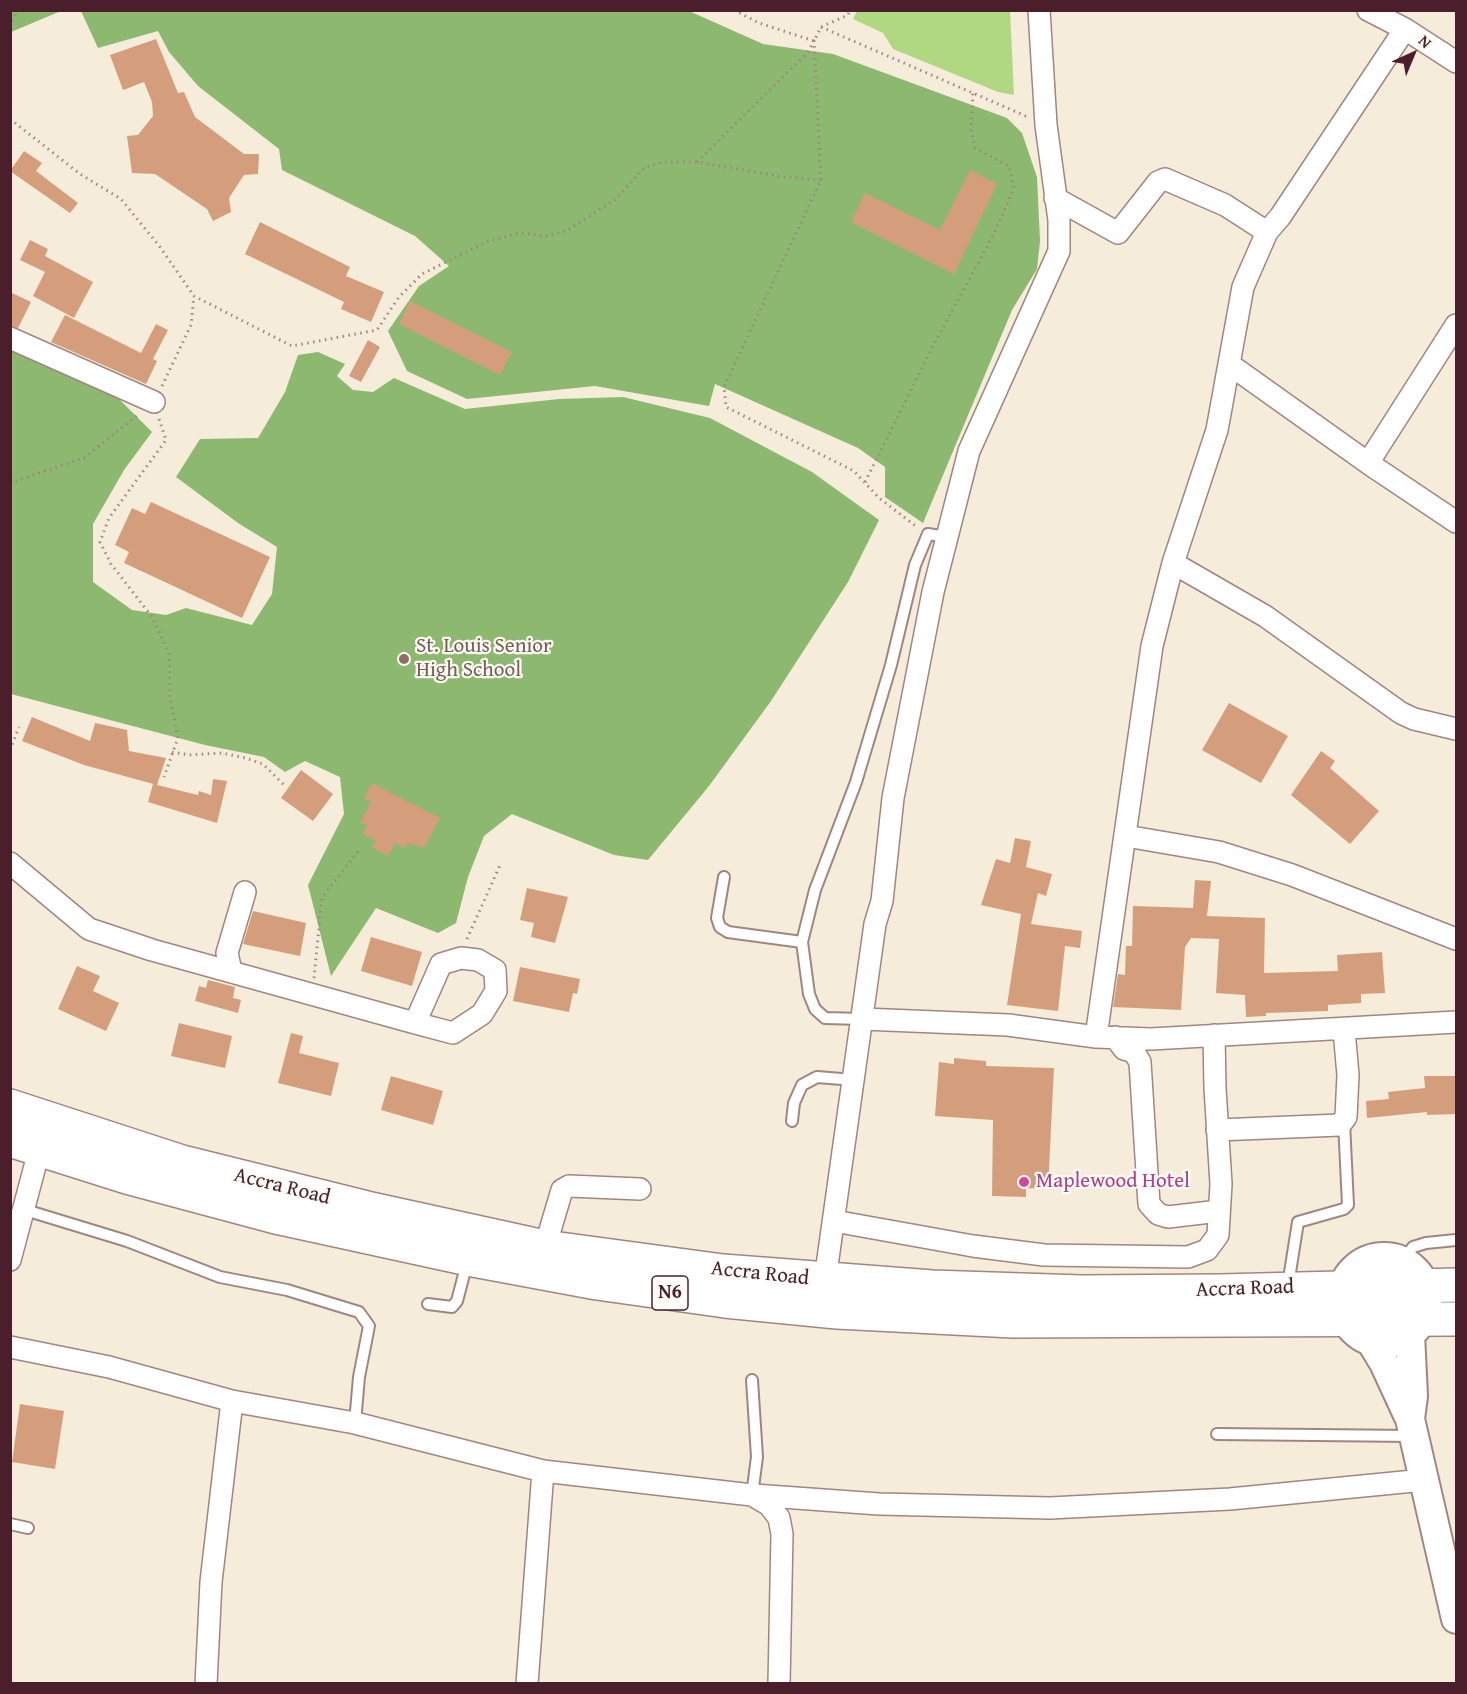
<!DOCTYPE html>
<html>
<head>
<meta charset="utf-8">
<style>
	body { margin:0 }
	#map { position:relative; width:1467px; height:1694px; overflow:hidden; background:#f5edd9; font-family:"Gentium Book Plus",serif }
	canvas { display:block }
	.frame { position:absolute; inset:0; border:12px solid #4a1f2b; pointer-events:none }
	.north { position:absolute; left:1383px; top:24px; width:60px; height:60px; -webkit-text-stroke:4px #fdfcf7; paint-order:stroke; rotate:44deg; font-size:16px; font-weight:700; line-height:24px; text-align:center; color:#4a1f2b }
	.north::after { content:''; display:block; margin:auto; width:21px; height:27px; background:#4a1f2b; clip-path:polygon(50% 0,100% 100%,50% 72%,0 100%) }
</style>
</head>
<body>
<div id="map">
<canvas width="1467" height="1694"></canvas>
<div class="frame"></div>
<div class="north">N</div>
</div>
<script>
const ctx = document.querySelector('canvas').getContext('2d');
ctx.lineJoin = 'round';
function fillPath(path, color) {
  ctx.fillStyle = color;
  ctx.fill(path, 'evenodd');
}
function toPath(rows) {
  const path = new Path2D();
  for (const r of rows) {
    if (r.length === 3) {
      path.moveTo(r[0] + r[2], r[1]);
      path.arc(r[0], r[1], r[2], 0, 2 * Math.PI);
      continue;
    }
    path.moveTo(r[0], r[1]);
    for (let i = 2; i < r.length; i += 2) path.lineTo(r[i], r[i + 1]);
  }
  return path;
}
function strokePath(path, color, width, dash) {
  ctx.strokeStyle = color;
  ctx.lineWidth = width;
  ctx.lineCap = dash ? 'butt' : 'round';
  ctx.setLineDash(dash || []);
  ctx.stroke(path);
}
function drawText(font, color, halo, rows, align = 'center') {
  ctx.font = font + ' "Gentium Book Plus",serif';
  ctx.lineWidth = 4.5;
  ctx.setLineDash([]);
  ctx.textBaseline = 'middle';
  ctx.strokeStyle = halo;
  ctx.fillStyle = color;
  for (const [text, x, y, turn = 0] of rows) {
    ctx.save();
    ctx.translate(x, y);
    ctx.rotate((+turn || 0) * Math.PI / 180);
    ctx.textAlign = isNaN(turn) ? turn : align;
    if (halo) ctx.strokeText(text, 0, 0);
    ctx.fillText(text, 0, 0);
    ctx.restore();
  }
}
fillPath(toPath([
	[857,11,1010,11,1014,95,998,92,893,49,883,33,853,19]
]), '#b0d882');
fillPath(toPath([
	[11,10,61,10,61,11,11,32],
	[81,11,689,11,763,44,833,54,1007,118,1022,133,1037,177,1040,241,1037,269,1012,310,923,523,885,497,885,467,858,448,715,384,709,406,595,386,467,399,407,371,388,331,419,286,449,266,415,236,282,170,279,149,198,86,169,52,158,31,98,48],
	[10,348,107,387,152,432,124,470,93,524,93,582,132,610,166,615,186,608,252,625,272,594,277,547,238,523,176,477,200,439,258,438,285,392,298,355,318,352,345,364,337,376,353,390,373,392,394,378,465,409,559,399,623,397,710,418,812,472,879,520,848,582,771,701,709,786,648,860,614,855,512,814,484,836,468,877,456,923,438,933,376,908,331,976,308,885,344,814,340,777,305,761,285,772,264,757,205,745,11,694]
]), '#8cb870');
fillPath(toPath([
	[156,39,178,93,184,92,195,117,244,154,259,154,258,174,244,175,229,198,231,212,213,221,207,209,155,174,132,173,127,136,138,135,153,116,152,102,144,82,123,90,110,55],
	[24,151,42,163,36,171,78,203,70,213,10,171],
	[970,170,997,184,954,274,851,222,865,193,940,230],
	[260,222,350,267,346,276,384,292,371,322,341,309,344,302,245,254],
	[30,240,48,249,45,256,93,282,74,318,33,296,45,272,20,260],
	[10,292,31,302,18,328,10,326],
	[410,301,512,352,500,375,399,324],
	[65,315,141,353,156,324,168,330,153,359,157,361,146,384,51,342],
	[368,340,380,347,361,382,349,376],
	[151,502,270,557,242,618,124,563,129,552,115,545,132,508,145,514],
	[1229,703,1288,736,1261,783,1202,750],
	[32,717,90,741,95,723,127,730,129,751,166,758,157,785,84,765,22,741],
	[1321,751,1335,761,1330,768,1379,811,1350,844,1291,795],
	[301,770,333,794,313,821,281,798],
	[213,779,227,781,217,823,148,802,153,784,198,795,199,791,211,795],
	[372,783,440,818,424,848,408,843,405,848,395,843,388,856,372,847,376,841,362,833,367,825,360,822,371,802,364,798],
	[1015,838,1031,841,1026,867,1052,874,1046,896,1038,893,1031,924,1082,931,1080,948,1065,946,1058,1011,1007,1005,1021,914,981,905,996,859,1010,863],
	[1195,880,1211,881,1207,916,1265,918,1264,973,1338,971,1337,955,1382,952,1385,993,1361,994,1361,1003,1328,1005,1328,1011,1266,1013,1266,1016,1246,1017,1245,995,1216,993,1219,939,1191,938,1185,947,1181,1010,1113,1007,1118,974,1125,975,1126,946,1132,946,1133,906,1193,908],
	[527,888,568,897,555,943,531,937,534,923,520,920],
	[253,911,306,923,300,956,243,944],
	[371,937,422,952,412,986,361,971],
	[77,966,100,976,93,991,119,1003,106,1031,58,1009],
	[520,967,580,979,577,994,573,993,569,1012,513,1001],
	[208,980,235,987,233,998,241,1000,238,1013,195,1001,199,986,206,988],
	[179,1023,232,1036,225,1068,171,1056],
	[291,1033,303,1036,299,1053,339,1063,331,1096,278,1083],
	[954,1058,986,1061,986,1066,1054,1068,1048,1189,1026,1188,1026,1197,992,1196,993,1120,935,1116,939,1062,954,1064],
	[391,1076,443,1091,433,1125,381,1110],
	[1424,1076,1456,1076,1456,1114,1427,1115,1427,1112,1367,1118,1366,1101,1389,1099,1388,1092,1425,1088],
	[20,1404,64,1411,55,1469,12,1462]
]), '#d49e7d');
const lane = toPath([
	[724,877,717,918,720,927,728,932,802,942],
	[863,1019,825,1018,815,1009,809,994,802,942,815,890,856,782,891,665,915,565,928,534,947,537],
	[792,1121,794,1103,802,1085,817,1077,854,1080],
	[22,1209,127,1241,220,1277,287,1290,359,1312,369,1326,359,1377,355,1423],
	[1403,1260,1413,1247,1426,1243,1456,1240],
	[1288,1285,1298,1222,1344,1209,1348,1205,1344,1122],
	[428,1304,452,1307,457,1301,467,1263],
	[752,1380,757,1457,752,1495],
	[1217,1434,1414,1436],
	[10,1524,28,1528]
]);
const street = toPath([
	[1368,10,1405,29,1456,62],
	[1055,198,1118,233,1158,182,1165,179,1225,205,1267,232],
	[10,338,154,402],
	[1229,364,1368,463,1456,522],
	[1368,463,1456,325],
	[1173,563,1265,616,1401,713,1414,719,1456,729],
	[1126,836,1219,852,1292,875,1456,939],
	[10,863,89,929,152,950,415,1023,453,1033,482,1014,496,991,495,970,478,960,461,958,441,964,415,1023],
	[231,971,227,953,245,892],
	[863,1019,1008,1025,1096,1037,1151,1039,1456,1022],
	[1096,1037,1152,646,1173,563,1217,430,1243,287,1267,232,1280,217,1405,29],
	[1115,1037,1124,1049,1134,1052,1140,1062,1149,1204,1158,1214,1168,1217,1219,1211],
	[1217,1130,1340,1125,1346,1117,1348,1075,1344,1030],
	[834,1221,973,1246,1044,1255,1188,1257,1207,1250,1218,1235,1221,1184,1215,1088,1214,1035],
	[545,1247,562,1190,569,1186,640,1189],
	[10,1260,39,1151],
	[825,1280,875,924,882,901,893,798,933,592,969,451,1059,251,1059,220,1046,125,1039,10],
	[10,1347,109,1367,232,1401,355,1423,543,1471,752,1495,769,1505,779,1518,782,1534,779,1684],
	[754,1495,879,1504,1050,1508,1230,1499,1424,1480],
	[206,1684,211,1582,232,1401],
	[527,1684,543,1471]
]);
const secondary = toPath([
	[1384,1300,43],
	[1410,1334,1413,1396,1410,1419,1456,1619],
	[1370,1340,1384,1363,1408,1415]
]);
const highway = toPath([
	[10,1106,182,1162,367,1208,545,1247,723,1271,932,1287,1081,1292,1220,1291,1456,1285],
	[10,1140,127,1177,280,1218,468,1259,597,1283,725,1301,837,1312,1013,1321,1456,1319]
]);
strokePath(lane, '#a08682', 14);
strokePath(street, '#a08682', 24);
strokePath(secondary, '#a08682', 32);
strokePath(highway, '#a08682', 36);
strokePath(toPath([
	[734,10,759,23,814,41,821,27,848,15,850,10],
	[10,27,17,10],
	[821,27,1028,117],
	[10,119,80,174,121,199,160,247,194,296,292,346,377,330,399,297,422,274,486,242,520,233,546,236,566,231,615,200,645,167,663,162,697,162,784,177,821,180],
	[697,162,808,52,814,41,821,180,724,387,726,407,854,471,879,498,917,527],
	[162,386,191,325,194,296],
	[159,419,166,440,109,518,100,542,111,564,152,617,169,653,170,696,178,738,164,777],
	[865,482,935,342,994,234,1014,188,1009,166,975,148,971,129,973,93],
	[10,483,84,458,139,414],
	[10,750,19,727],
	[172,752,189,755,222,753,246,758,263,764,284,785],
	[467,939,501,863],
	[314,978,322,897,361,848]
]), '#a08682', 3, [1.5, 4.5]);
strokePath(lane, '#fff', 10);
strokePath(street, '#fff', 21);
strokePath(secondary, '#fff', 28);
strokePath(highway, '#fff', 33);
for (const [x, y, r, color] of [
	[404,659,6,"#8d6e63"],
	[1024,1182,6,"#d1479c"]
]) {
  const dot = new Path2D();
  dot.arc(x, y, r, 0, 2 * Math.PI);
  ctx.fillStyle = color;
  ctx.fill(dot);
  strokePath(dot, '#fdfcf7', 2);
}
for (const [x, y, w] of [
	[670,1293,36]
]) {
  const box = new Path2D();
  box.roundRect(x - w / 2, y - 17, w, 34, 4.5);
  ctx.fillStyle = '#fdfcf7';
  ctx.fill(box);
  strokePath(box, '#4a1f2b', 1.5);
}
drawText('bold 20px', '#4a1f2b', null, [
	["N6",670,1293]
]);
drawText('21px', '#785e54', '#fdfcf7', [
	["St. Louis Senior",416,647],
	["High School",416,671]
], 'left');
drawText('21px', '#b23c85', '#fdfcf7', [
	["Maplewood Hotel",1036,1182]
], 'left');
drawText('21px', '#4a1f2b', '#fdfcf7', [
	["Accra Road",282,1187,14],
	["Accra Road",760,1274,6],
	["Accra Road",1245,1289,-2]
]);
</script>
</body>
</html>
